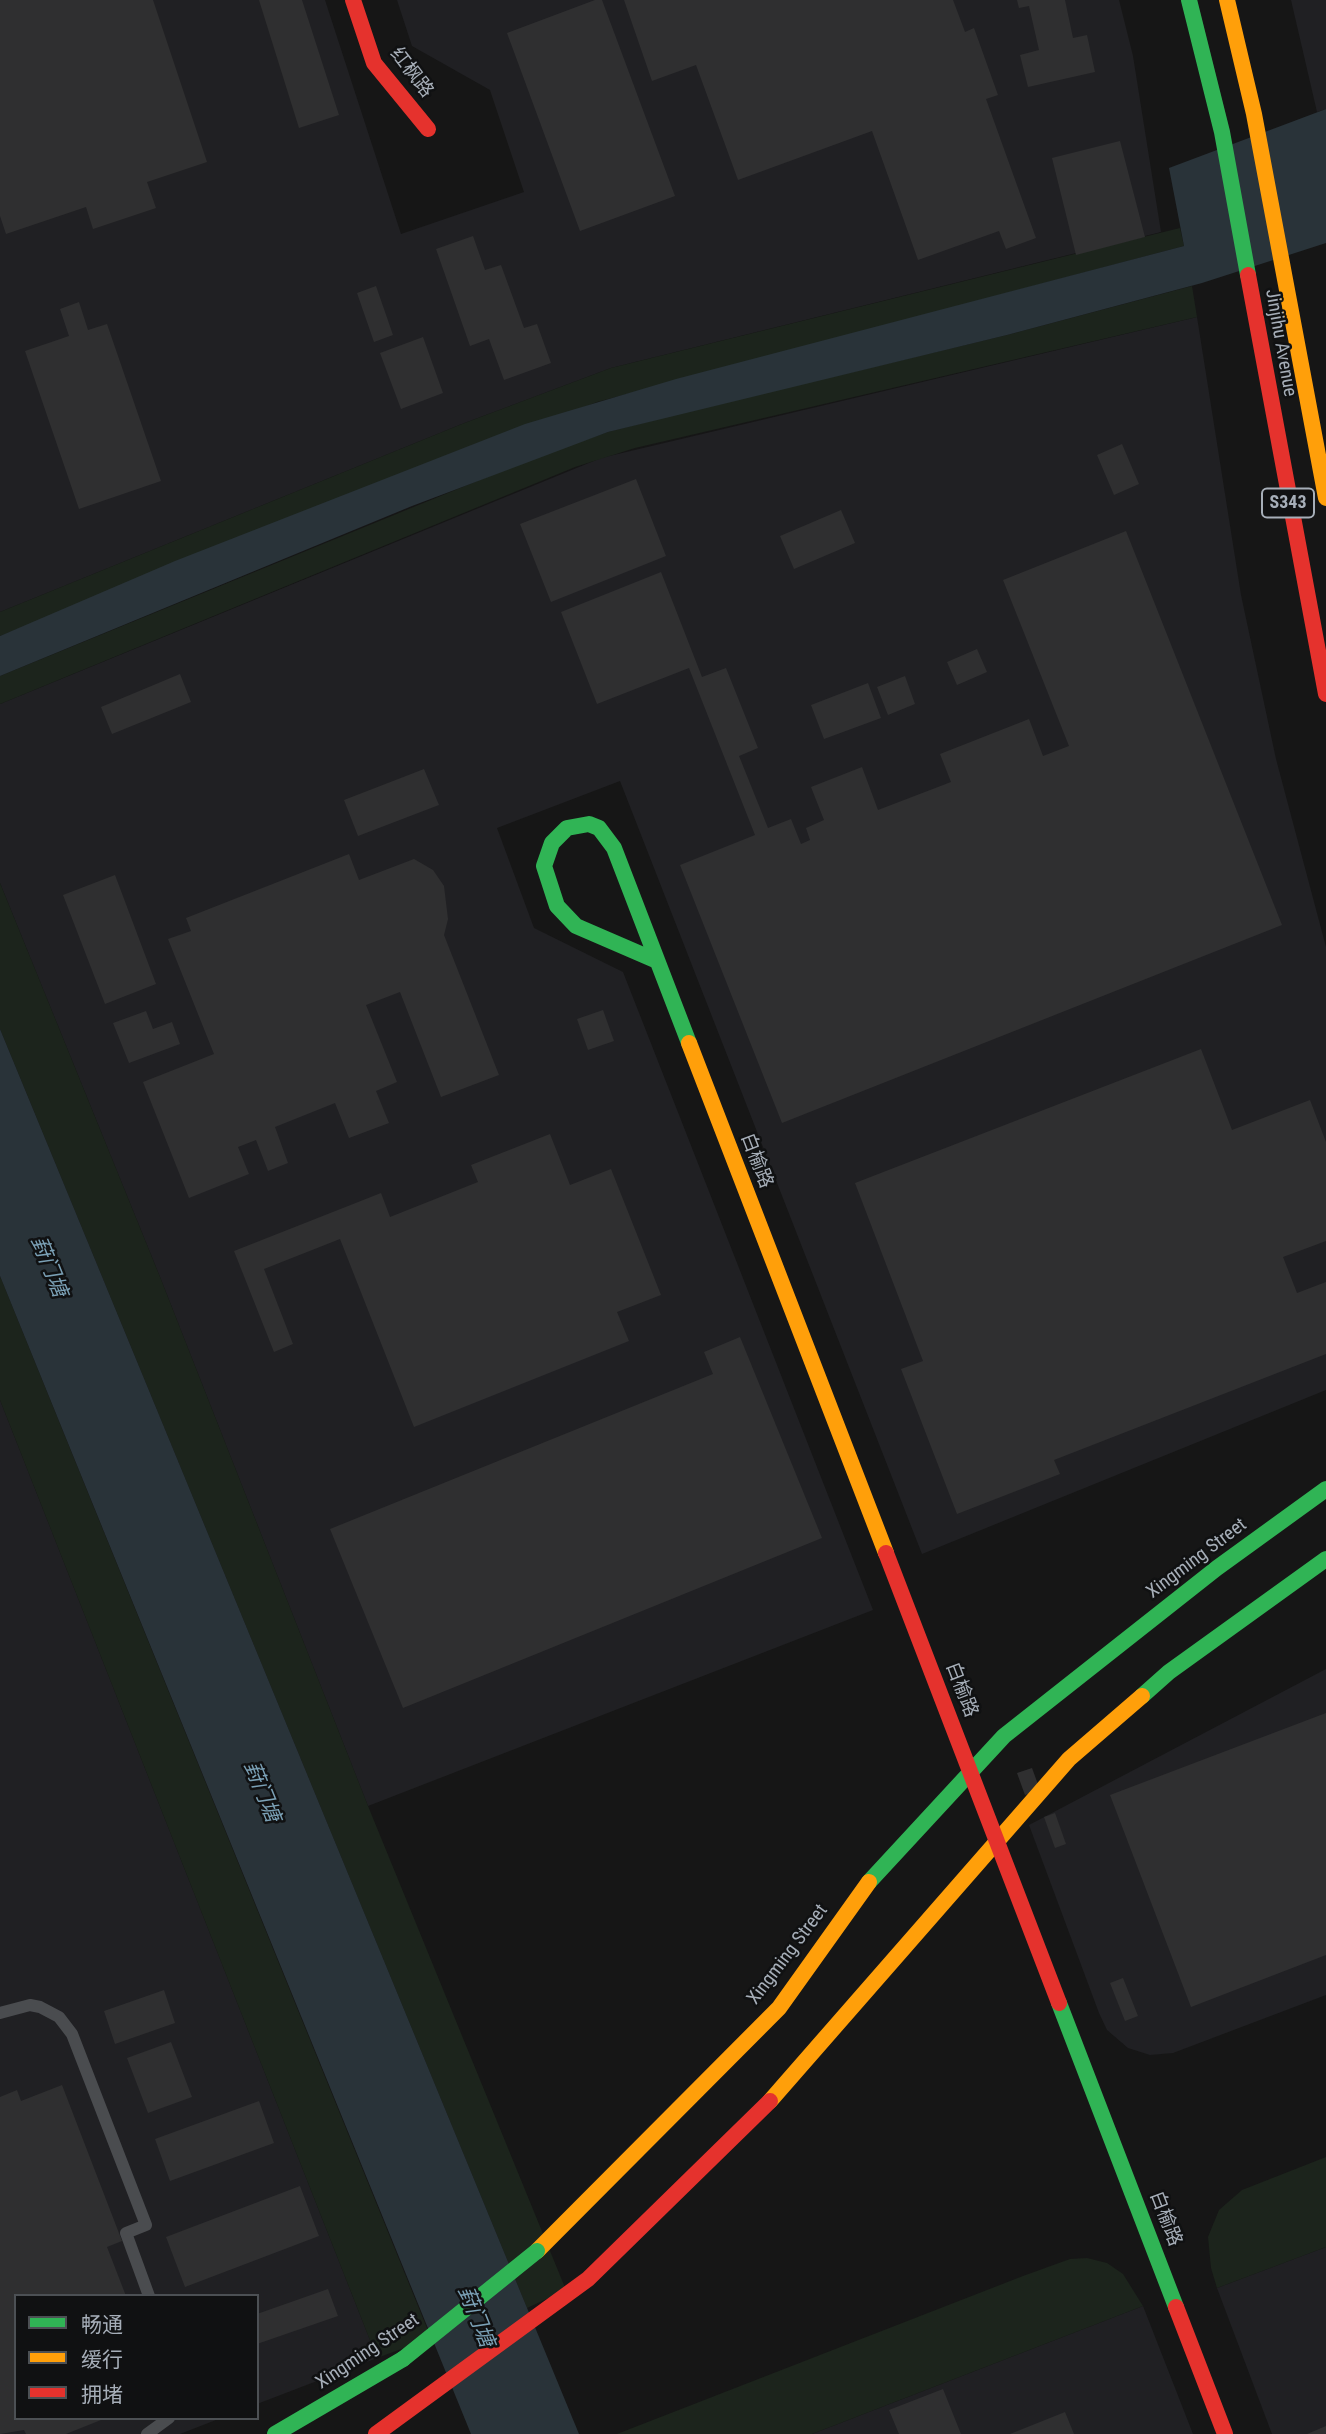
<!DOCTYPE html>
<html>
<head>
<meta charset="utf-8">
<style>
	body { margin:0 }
	#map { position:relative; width:1326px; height:2434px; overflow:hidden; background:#161616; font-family:"Roboto Condensed","Noto Sans SC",sans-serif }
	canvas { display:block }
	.legend { position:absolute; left:14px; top:2294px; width:245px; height:126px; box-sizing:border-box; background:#101112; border:2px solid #4c5054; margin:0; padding:9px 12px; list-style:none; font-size:21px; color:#a6aeb8 }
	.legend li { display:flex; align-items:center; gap:14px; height:35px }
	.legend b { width:35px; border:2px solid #4c5054 }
</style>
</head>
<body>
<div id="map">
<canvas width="1326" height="2434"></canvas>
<ul class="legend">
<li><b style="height:9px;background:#30b455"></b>畅通</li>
<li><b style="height:9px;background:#ff9f0a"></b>缓行</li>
<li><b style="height:9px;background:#e5322d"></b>拥堵</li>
</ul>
</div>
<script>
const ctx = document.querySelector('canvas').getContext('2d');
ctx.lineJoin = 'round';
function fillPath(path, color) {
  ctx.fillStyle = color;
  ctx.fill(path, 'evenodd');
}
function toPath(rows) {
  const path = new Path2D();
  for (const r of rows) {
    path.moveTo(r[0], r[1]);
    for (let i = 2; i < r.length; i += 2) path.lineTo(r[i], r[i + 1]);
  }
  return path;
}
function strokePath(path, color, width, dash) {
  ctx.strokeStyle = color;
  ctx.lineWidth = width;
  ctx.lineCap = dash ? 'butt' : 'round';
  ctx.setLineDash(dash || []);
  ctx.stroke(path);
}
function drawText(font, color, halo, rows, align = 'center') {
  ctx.font = font + ' "Roboto Condensed","Noto Sans SC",sans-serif';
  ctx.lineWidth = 5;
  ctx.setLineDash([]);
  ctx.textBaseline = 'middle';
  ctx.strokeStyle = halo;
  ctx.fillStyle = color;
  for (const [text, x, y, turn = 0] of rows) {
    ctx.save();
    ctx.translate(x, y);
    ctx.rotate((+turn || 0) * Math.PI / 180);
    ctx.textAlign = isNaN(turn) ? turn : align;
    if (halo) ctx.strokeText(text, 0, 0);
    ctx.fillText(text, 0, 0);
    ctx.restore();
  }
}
fillPath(toPath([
	[0,0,325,0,401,234,524,192,490,90,412,46,397,0,1119,0,1133,56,1161,232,611,368,462,424,0,612],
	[1291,0,1326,0,1326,109,1317,112],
	[1197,317,1241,595,1276,759,1326,947,1326,1390,922,1554,620,781,497,828,534,928,623,972,873,1610,368,1806,160,1277,0,883,0,704,601,458],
	[0,1400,377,2358,257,2404,257,2296,16,2296,16,2418,221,2418,180,2434,0,2434],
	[1326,1669,1326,1995,1173,2053,1150,2055,1128,2048,1107,2030,1099,2013,1029,1825],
	[1326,2247,1326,2434,1272,2434,1217,2288],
	[1143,2306,1193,2434,812,2434]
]), '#202023');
fillPath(toPath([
	[1180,228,1184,246,597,402,0,636,0,612,462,424,611,368],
	[1192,286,1197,317,635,448,575,467,0,704,0,676,536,457,608,432,689,411,1007,335],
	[0,883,160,1277,368,1806,566,2290,527,2308,0,1029],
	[0,1276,431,2338,377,2358,0,1400],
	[1326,2157,1326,2247,1217,2288,1211,2268,1208,2237,1219,2210,1242,2190],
	[1087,2258,1107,2263,1123,2274,1143,2306,812,2434,617,2434,1023,2276,1070,2259]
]), '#1c241c');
fillPath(toPath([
	[1326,109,1326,243,1202,283,1007,335,608,432,412,506,0,676,0,636,175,561,525,424,676,379,1184,246,1169,168],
	[0,1029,579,2434,471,2434,0,1276]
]), '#293339');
fillPath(toPath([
	[0,0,153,0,207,162,147,182,156,208,93,229,86,207,6,234,0,216],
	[259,0,302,0,339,115,299,128],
	[595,0,602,0,675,196,580,231,507,33],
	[624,0,953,0,965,32,974,28,998,95,986,99,1036,238,1006,249,999,231,918,260,872,131,738,180,696,65,652,81],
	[1017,0,1065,0,1073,38,1087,35,1095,72,1028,87,1020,55,1039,50,1029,6,1019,8],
	[1120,141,1145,237,1076,255,1052,158],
	[473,236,485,270,501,265,524,328,537,324,551,363,504,380,489,339,470,346,436,249],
	[376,286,393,335,374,342,357,293],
	[79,302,88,330,107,324,161,481,79,509,25,351,69,336,60,309],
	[423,337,443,393,401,409,380,353],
	[1122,444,1139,484,1114,495,1097,455],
	[636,479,666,556,551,602,520,524],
	[841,510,855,543,794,569,780,536],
	[1126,531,1282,925,782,1123,680,865,755,835,689,668,597,704,561,612,661,572,702,677,726,668,758,748,739,756,768,828,791,819,801,844,810,840,806,828,824,820,811,787,862,767,878,810,951,782,940,754,1029,719,1043,756,1069,746,1003,580],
	[977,649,987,672,957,685,947,662],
	[180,674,191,702,112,734,101,707],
	[905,676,915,704,888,715,877,687],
	[868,683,881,718,824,739,811,705],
	[424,769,439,805,358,836,344,800],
	[349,854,359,880,414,859,433,870,444,886,448,919,444,935,499,1075,441,1097,400,992,366,1005,397,1082,376,1091,389,1123,349,1138,335,1103,275,1127,288,1163,268,1171,256,1140,238,1147,249,1174,189,1198,143,1082,214,1054,168,939,191,931,186,918],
	[115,875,156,984,105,1004,63,895],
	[603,1010,614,1041,588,1050,577,1019],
	[146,1011,153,1029,172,1022,180,1044,129,1063,113,1023],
	[1201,1049,1232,1130,1310,1100,1326,1142,1326,1241,1283,1257,1297,1293,1326,1282,1326,1354,1054,1460,1060,1474,957,1514,901,1369,923,1361,855,1183],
	[550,1134,570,1185,611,1169,661,1295,617,1312,629,1341,414,1427,340,1239,264,1269,293,1344,274,1352,234,1251,381,1193,390,1217,478,1182,471,1165],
	[740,1337,822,1538,403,1708,330,1529,713,1374,704,1352],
	[1326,1713,1326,1955,1191,2007,1110,1795],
	[1032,1768,1040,1790,1025,1795,1017,1773],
	[1055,1813,1066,1844,1055,1848,1044,1817],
	[1123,1978,1138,2016,1125,2021,1110,1983],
	[164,1990,175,2023,115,2044,104,2011],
	[171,2042,192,2097,148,2113,127,2058],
	[62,2085,122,2241,107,2247,126,2296,16,2296,16,2418,106,2418,66,2434,26,2434,24,2430,0,2434,0,2097,17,2090,21,2101],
	[259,2101,274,2143,170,2181,155,2139],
	[300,2186,319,2236,185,2287,166,2237],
	[328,2289,338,2316,257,2344,257,2314],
	[943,2389,961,2434,899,2434,889,2410],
	[1065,2412,1074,2434,1010,2434],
	[1326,2426,1326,2434,1307,2434]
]), '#2f2f30');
strokePath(toPath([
	[0,2013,30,2005,40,2007,59,2017,72,2034,146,2225,126,2233,149,2296],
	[147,2434,169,2418]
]), '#4a4c4f', 12);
strokePath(toPath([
	[1189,0,1222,132,1248,275],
	[657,961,576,926,557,906,544,866,552,843,567,828,589,824,599,828,614,848,689,1043],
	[1142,1696,1169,1672,1326,1559],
	[869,1882,1004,1736,1217,1568,1326,1489],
	[1059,2003,1176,2307],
	[275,2434,403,2359]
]), '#30b455', 16);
strokePath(toPath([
	[1227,0,1254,114,1326,498],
	[689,1043,886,1553],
	[770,2101,1069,1759,1142,1696],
	[537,2251,779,2008,869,1882]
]), '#ff9f0a', 16);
strokePath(toPath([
	[353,0,374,63,428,129],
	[1248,275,1326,694],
	[886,1553,1059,2003],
	[1176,2307,1225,2434],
	[376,2434,588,2279,770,2101]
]), '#e5322d', 16);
strokePath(toPath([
	[403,2359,537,2251]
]), '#30b455', 16);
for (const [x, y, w] of [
	[1288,503,52]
]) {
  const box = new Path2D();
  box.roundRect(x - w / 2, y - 14.5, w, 29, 5);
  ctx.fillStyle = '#101112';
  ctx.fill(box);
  strokePath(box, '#a6aeb8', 2);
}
drawText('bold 18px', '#a6aeb8', null, [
	["S343",1288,503]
]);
drawText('19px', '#a6aeb8', '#101112', [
	["红枫路",411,73,52],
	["Jinjihu Avenue",1280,343,80],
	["白榆路",756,1161,69],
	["Xingming Street",1197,1559,-37],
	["白榆路",961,1690,69],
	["Xingming Street",788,1955,-53],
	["白榆路",1165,2219,69],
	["Xingming Street",368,2352,-34]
]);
drawText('italic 21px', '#7ba1b6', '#101112', [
	["葑门塘",48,1267,68],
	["葑门塘",261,1792,68],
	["葑门塘",475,2317,68]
]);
</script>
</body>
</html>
